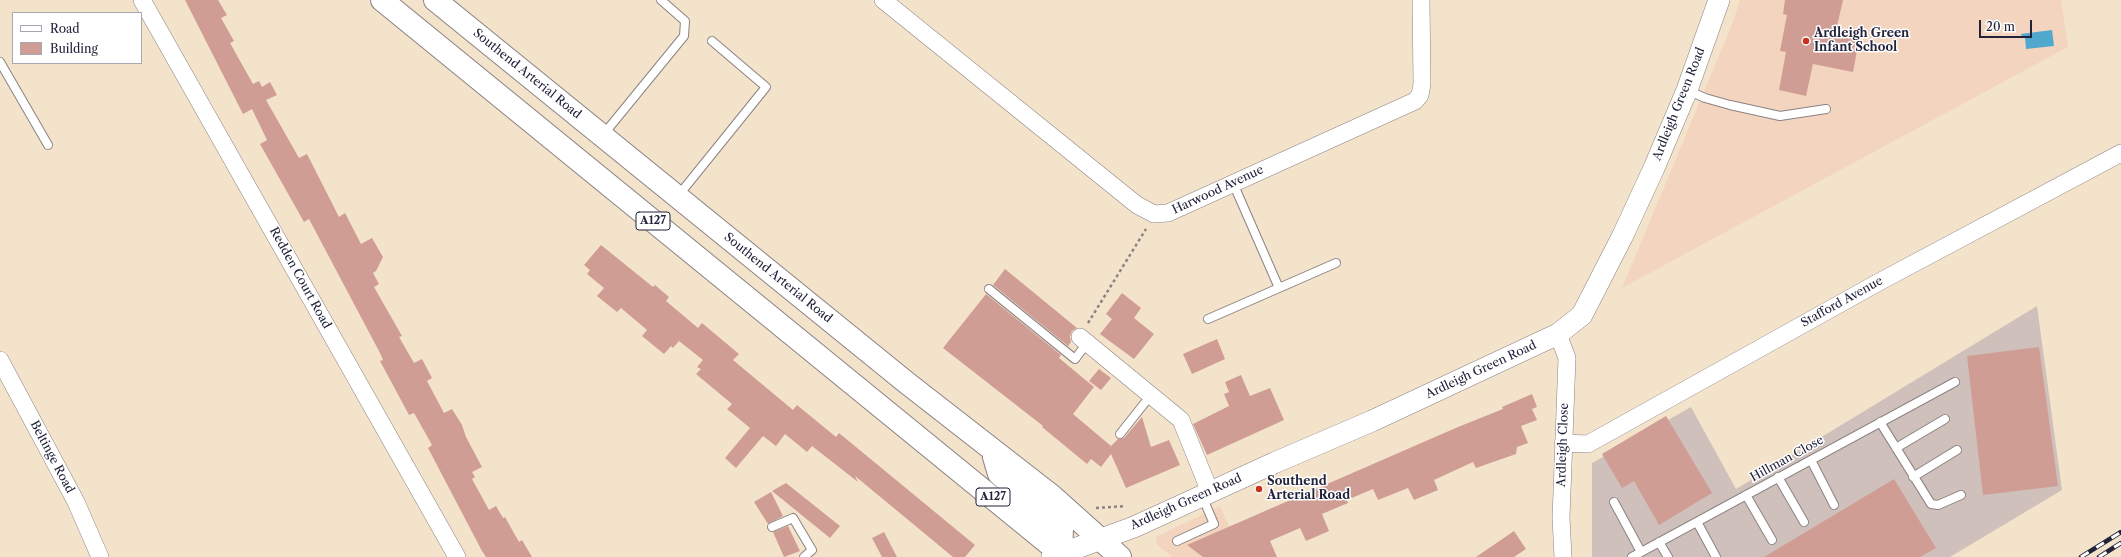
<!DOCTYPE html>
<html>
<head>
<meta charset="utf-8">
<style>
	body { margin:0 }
	#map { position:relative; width:2121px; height:557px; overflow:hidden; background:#f4e3cb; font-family:"Libre Caslon Text",serif }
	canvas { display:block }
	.legend { position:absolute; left:12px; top:12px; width:130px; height:52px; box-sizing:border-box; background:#fff; border:1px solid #a7a7b1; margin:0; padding:5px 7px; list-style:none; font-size:12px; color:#22223b }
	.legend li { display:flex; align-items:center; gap:8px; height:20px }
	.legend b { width:20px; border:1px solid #a7a7b1 }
	.scale { position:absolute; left:1979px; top:20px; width:53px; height:18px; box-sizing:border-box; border:2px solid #22223b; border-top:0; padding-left:5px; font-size:12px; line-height:14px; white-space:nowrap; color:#22223b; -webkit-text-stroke:3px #fff; paint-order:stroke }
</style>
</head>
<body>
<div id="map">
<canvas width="2121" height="557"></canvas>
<ul class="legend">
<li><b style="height:5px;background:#fff"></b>Road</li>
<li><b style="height:11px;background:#d09d94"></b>Building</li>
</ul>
<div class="scale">20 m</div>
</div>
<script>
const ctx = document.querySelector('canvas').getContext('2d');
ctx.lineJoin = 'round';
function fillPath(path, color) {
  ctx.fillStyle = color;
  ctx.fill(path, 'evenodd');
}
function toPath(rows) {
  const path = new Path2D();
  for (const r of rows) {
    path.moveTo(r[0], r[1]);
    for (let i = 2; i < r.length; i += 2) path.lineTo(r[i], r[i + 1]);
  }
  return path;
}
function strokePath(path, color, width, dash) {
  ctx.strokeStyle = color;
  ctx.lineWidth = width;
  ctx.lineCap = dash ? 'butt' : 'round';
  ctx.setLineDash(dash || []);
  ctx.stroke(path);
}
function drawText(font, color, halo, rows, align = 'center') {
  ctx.font = font + ' "Libre Caslon Text",serif';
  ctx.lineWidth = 3;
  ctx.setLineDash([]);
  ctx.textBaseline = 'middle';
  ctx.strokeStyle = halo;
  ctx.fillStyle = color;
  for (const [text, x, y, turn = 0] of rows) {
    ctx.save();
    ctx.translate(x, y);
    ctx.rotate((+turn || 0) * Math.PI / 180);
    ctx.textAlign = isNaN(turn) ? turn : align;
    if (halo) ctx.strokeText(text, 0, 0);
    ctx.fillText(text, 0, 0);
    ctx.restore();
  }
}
fillPath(toPath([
	[1740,0,2061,0,2068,47,1622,288,1733,22],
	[1220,506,1243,557,1173,557,1157,545,1156,537]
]), '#f3d4bf');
fillPath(toPath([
	[2037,306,2062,490,1950,557,1592,557,1592,463,1691,407,1736,489]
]), '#cfc0bb');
fillPath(toPath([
	[2052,30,2054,46,2026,49,2025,37,2022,37,2021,34]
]), '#51a8ce');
fillPath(toPath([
	[185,0,218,0,227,15,221,18,234,41,230,43,253,84,259,81,262,87,270,82,277,95,266,100,299,158,307,154,339,217,345,213,361,244,372,238,383,257,376,271,373,273,379,284,374,287,402,336,399,337,414,363,422,359,432,378,427,381,444,413,452,409,462,425,466,437,482,467,472,472,475,477,472,479,489,510,496,506,503,518,505,517,519,542,522,540,532,557,486,557,482,551,428,448,432,445,414,413,409,415,380,361,383,360,380,353,309,219,304,222,260,144,267,140,252,109,243,114],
	[1785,0,1843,0,1835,35,1859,40,1853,72,1813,64,1806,96,1779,90,1786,52,1780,51,1787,15,1783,14],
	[601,245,653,287,655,285,669,297,666,301,698,328,702,323,739,354,733,360,793,410,797,405,836,437,839,433,975,545,965,557,953,557,855,476,858,482,812,446,807,452,785,434,776,446,763,436,736,468,725,458,750,428,727,409,732,404,696,374,701,369,697,367,703,360,679,341,673,348,671,346,664,354,642,336,647,330,621,308,617,312,597,296,604,288,587,274,590,270,584,265],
	[1005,269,1077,328,1072,331,1070,336,1071,342,1068,346,993,285],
	[1122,293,1141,308,1134,318,1154,334,1134,359,1100,334,1112,319,1106,314],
	[986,294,1061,355,1059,358,1094,387,1073,414,1111,446,1118,439,1124,438,1142,417,1151,447,1169,440,1180,465,1126,488,1111,454,1101,467,1091,459,1087,464,1042,427,1043,426,943,348],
	[1217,339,1225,359,1192,374,1183,354],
	[2039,347,2058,486,1983,495,1967,356],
	[1099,369,1111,378,1101,390,1089,381],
	[1241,375,1250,396,1270,388,1284,420,1207,455,1193,424,1229,406,1224,394,1229,392,1225,382],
	[1532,394,1537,407,1532,409,1537,420,1521,426,1528,443,1517,447,1516,454,1476,468,1473,462,1434,480,1438,490,1414,500,1408,488,1378,500,1373,489,1347,500,1348,503,1322,514,1329,531,1306,541,1300,528,1270,541,1277,557,1203,557,1187,545,1458,427,1503,409,1502,407],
	[1666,416,1712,493,1659,525,1634,481,1622,488,1602,454],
	[1894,479,1936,548,1920,557,1764,557],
	[786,483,840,526,830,538,772,491],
	[771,492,783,516,768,524,754,502],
	[788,526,800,551,784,557,773,532],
	[1514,531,1526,549,1514,557,1476,557],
	[884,532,897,557,882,557,872,538]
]), '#d09d94');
const service = toPath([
	[0,62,48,145],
	[1687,90,1705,98,1730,105,1780,116,1826,109],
	[603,135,684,36,685,21,661,0],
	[1233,183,1279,288],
	[678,196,766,87,712,41],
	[989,289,1075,359,1087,343],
	[1208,319,1336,263],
	[1880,422,1931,504,1938,505,1961,495],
	[1120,434,1151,395],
	[1896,448,1945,419],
	[1811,460,1834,505],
	[1778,477,1804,522],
	[1913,477,1957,450],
	[1746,495,1772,540],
	[1614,502,1641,552],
	[1697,522,1716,557],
	[772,527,793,518,812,550,804,557],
	[1177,541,1214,524,1202,496],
	[1659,542,1668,557],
	[1632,557,1955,382]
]);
const minor = toPath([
	[142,0,457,557],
	[883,0,1137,205,1154,214,1168,213,1415,101,1420,95,1422,84,1421,0],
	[1558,334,1567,358,1561,518,1563,557],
	[1080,337,1181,420,1210,492],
	[0,360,76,502,100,557],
	[1563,443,1588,444,1879,282,2121,153]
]);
const tertiary = toPath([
	[1052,557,1134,527,1274,463,1372,421,1558,334,1582,315,1623,235,1654,168,1687,90,1719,0]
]);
const trunk = toPath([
	[382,0,1065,557],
	[435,0,907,383,1052,496,1120,557],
	[994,457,999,474,1062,528,1061,554]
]);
strokePath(service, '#8b8283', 10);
strokePath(minor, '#8b8283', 18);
strokePath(tertiary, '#8b8283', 22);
strokePath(trunk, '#8b8283', 24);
strokePath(toPath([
	[1088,323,1146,229],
	[1096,508,1126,506]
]), '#8b8283', 2.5, [3, 3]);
strokePath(service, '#fff', 8);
strokePath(minor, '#fff', 17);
strokePath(tertiary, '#fff', 21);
strokePath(trunk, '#fff', 22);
const rail = toPath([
	[2081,557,2121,532],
	[2099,557,2121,543]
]);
strokePath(rail, '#22223b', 4.5);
strokePath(rail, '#fff', 3, [9]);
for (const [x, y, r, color] of [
	[1806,41,4,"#c8321e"],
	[1259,489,4,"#c8321e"]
]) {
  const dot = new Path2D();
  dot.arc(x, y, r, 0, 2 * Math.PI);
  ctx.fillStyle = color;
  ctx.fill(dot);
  strokePath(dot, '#fff', 1.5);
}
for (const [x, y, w] of [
	[653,221,34],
	[993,497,34]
]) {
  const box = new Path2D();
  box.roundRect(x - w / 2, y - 9, w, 18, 3);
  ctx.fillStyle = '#fff';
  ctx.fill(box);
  strokePath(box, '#22223b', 1);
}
drawText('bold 11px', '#22223b', null, [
	["A127",653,221],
	["A127",993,497]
]);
drawText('bold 12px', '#22223b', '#fff', [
	["Ardleigh Green",1814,34],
	["Infant School",1814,48],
	["Southend",1267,482],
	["Arterial Road",1267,496]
], 'left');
drawText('12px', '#22223b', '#fff', [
	["Southend Arterial Road",527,74,39],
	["Ardleigh Green Road",1679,104,-68],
	["Harwood Avenue",1218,190,-25],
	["Redden Court Road",300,278,61],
	["Southend Arterial Road",778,278,39],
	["Stafford Avenue",1842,302,-29],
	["Ardleigh Green Road",1481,370,-25],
	["Ardleigh Close",1563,445,-88],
	["Beltinge Road",52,457,62],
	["Hillman Close",1787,459,-29],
	["Ardleigh Green Road",1186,502,-24]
]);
</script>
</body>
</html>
